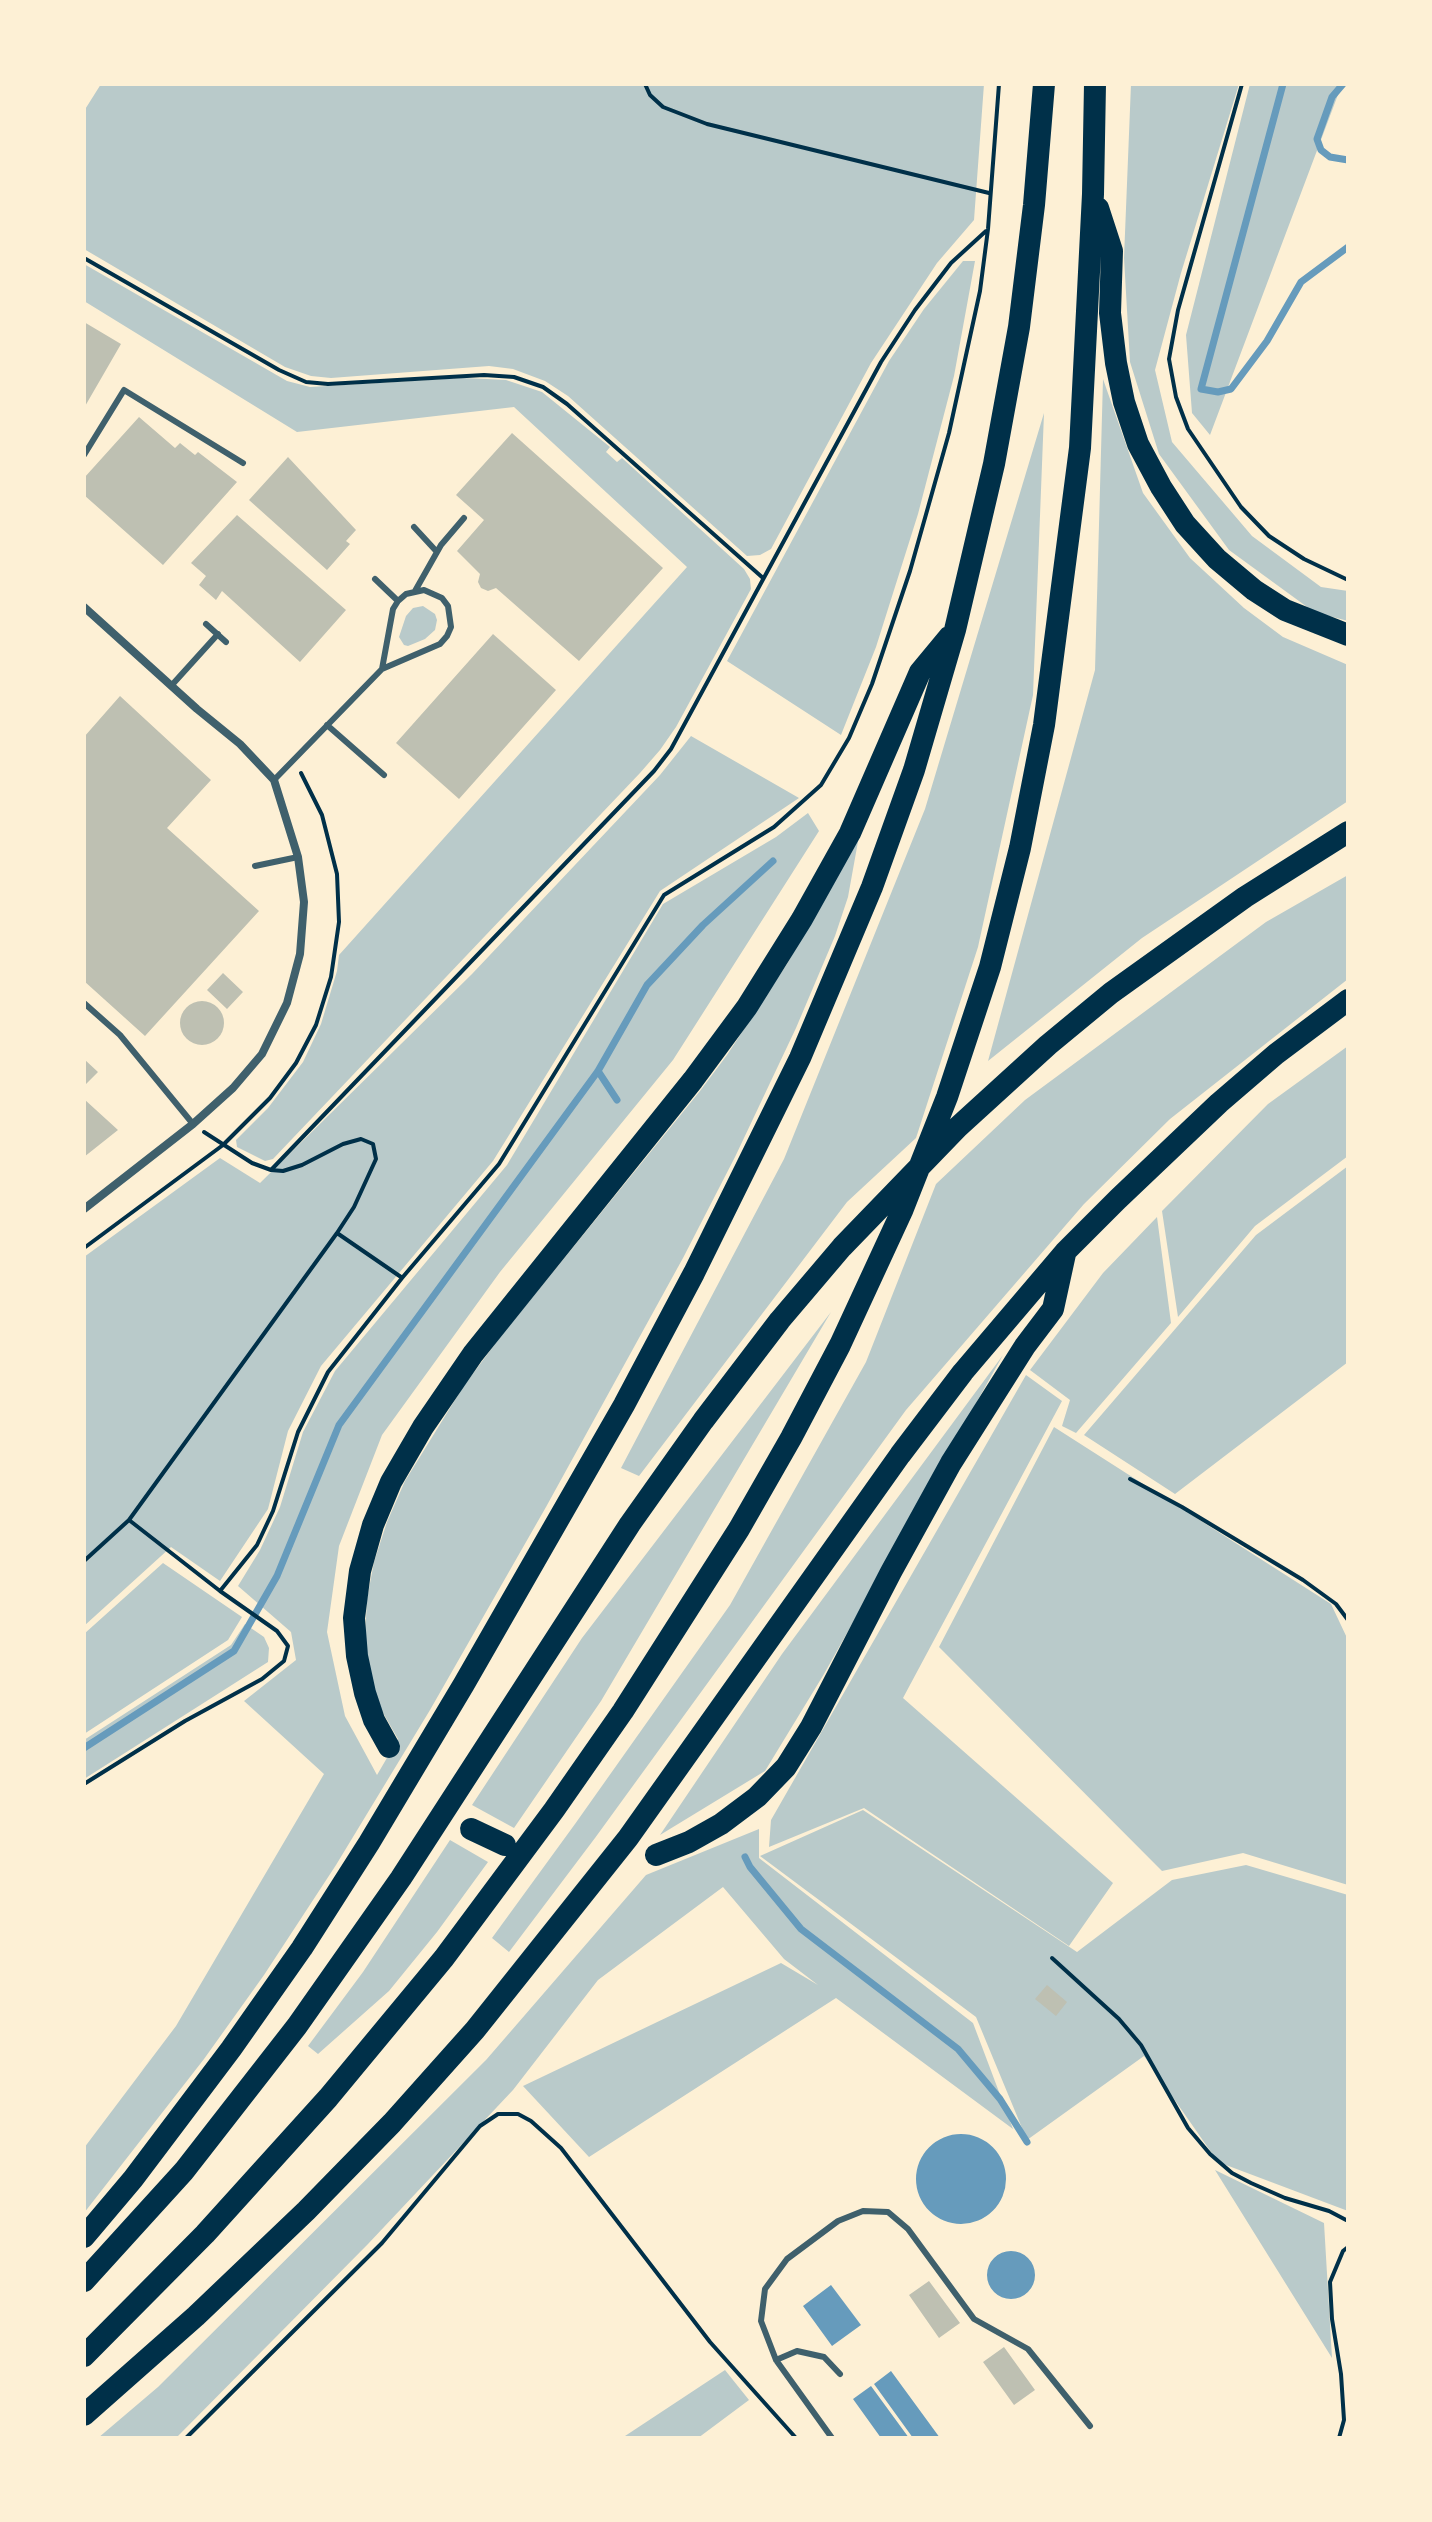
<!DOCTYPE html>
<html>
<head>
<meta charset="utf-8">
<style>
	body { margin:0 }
	#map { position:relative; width:1432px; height:2522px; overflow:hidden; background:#fdf0d5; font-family:Barlow,sans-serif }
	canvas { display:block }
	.frame { position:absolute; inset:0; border:86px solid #fdf0d5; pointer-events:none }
</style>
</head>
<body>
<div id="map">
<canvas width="1432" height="2522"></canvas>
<div class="frame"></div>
</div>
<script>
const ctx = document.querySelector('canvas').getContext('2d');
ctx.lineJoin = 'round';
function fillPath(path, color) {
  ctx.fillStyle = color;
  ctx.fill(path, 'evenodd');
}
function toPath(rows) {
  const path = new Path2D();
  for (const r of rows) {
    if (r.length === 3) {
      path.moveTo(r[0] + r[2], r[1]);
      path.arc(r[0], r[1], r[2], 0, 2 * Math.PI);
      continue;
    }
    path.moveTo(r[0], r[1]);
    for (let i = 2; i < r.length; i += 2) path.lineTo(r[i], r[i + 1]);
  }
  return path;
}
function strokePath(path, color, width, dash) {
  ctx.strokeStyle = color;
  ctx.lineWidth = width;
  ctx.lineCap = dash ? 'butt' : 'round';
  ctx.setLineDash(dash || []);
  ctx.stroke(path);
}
fillPath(toPath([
	[101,84,984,84,974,220,937,263,871,363,771,549,760,555,747,556,568,396,545,381,513,369,489,366,331,378,311,376,285,367,84,249,84,111],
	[1131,84,1239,84,1181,273,1155,370,1172,442,1252,536,1321,587,1348,591,1348,621,1314,612,1229,550,1159,454,1130,362,1124,258],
	[1250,84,1342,84,1210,435,1192,413,1186,335],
	[963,261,975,261,954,376,918,514,876,647,841,735,727,661,889,361,924,309],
	[84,264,287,381,310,387,462,378,487,379,506,380,542,392,610,447,606,452,617,462,622,458,744,569,750,579,751,589,676,727,660,750,640,773,273,1159,265,1161,237,1147,236,1140,268,1108,303,1062,321,1024,337,971,339,955,687,567,514,407,297,432,84,301],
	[1103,379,1143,493,1190,558,1244,608,1283,637,1348,665,1348,801,1142,938,988,1061,1095,670],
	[1044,413,1033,695,978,947,916,1138,847,1202,639,1476,621,1468,784,1159,925,809],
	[423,606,435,614,437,620,435,630,425,639,408,646,404,645,399,637,406,616,413,608],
	[691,736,799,798,660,891,493,1161,321,1366,288,1431,268,1509,220,1581,171,1547,84,1626,84,1257,220,1158,260,1183,472,974,660,775],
	[808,813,819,831,673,1060,500,1272,382,1435,339,1546,327,1632,345,1716,377,1775,398,1739,382,1711,370,1676,365,1637,367,1599,374,1562,387,1522,405,1481,463,1387,501,1336,700,1091,727,1055,787,964,859,836,848,897,835,936,796,1028,735,1157,683,1258,546,1507,430,1710,336,1865,264,1975,204,2059,84,2213,84,2148,176,2026,324,1774,244,1701,296,1660,291,1632,238,1586,260,1550,280,1507,303,1432,335,1371,507,1165,663,904,776,837],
	[1348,875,1348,979,1170,1119,1084,1204,906,1410,595,1838,509,1952,492,1938,575,1824,730,1605,866,1362,936,1184,1025,1100,1266,922],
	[1348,1046,1348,1156,1255,1226,1178,1317,1162,1211,1268,1104],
	[1348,1166,1348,1362,1175,1494,1084,1435,1256,1235],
	[1157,1217,1171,1323,1076,1433,1062,1426,1070,1400,1030,1370,1103,1273],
	[831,1312,601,1701,514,1828,472,1805,582,1638],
	[1003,1355,824,1674,765,1771,660,1835,782,1654],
	[1026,1375,1062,1401,903,1698,1113,1883,1069,1946,864,1808,769,1847,771,1820],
	[1054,1427,1331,1604,1348,1640,1348,1885,1243,1853,1162,1871,939,1647],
	[163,1563,242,1617,228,1640,84,1734,84,1634],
	[245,1624,264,1637,269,1648,268,1662,84,1779,84,1740,231,1645],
	[863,1810,1077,1952,1172,1880,1246,1865,1348,1895,1348,2211,1218,2162,1144,2056,1027,2140,976,2017,760,1856],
	[759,1829,759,1858,973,2023,1013,2129,836,1998,589,2157,523,2086,781,1963,818,1985,784,1959,723,1887,598,1980,513,2090,368,2244,176,2438,98,2438,158,2387,486,2060,646,1875],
	[450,1840,488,1862,437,1932,389,1991,318,2054,308,2046,363,1972],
	[1215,2170,1324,2223,1332,2358],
	[725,2370,749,2400,698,2438,622,2438]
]), '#b9caca');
fillPath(toPath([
	[961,2179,45],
	[1011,2275,24],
	[831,2285,861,2325,832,2346,803,2306],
	[891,2371,940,2438,913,2438,874,2384],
	[871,2386,909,2438,881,2438,853,2399]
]), '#669bbc');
strokePath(toPath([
	[1283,84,1201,389,1218,392,1231,389,1267,341,1301,282,1348,247],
	[1343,84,1332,97,1317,139,1321,150,1330,157,1348,160],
	[598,1071,617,1100],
	[84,1748,234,1651,277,1576,339,1425,598,1071,647,985,703,925,773,861],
	[745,1857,750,1867,801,1929,958,2049,1000,2099,1027,2142]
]), '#669bbc', 7);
fillPath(toPath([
	[84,322,121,344,84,408],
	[139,417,175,448,180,443,195,455,198,452,237,482,163,565,84,495,84,478],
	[512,433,663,568,579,661,496,588,488,591,481,588,478,582,480,574,457,551,484,520,456,495],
	[288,457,356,530,346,541,350,544,327,570,249,500],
	[237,515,346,610,300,662,222,591,216,600,199,585,206,576,191,563],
	[493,634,556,690,459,799,396,743],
	[120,696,211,780,167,828,259,911,145,1036,84,981,84,737],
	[223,973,243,992,227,1009,207,990],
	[202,1023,22],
	[84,1059,98,1072,84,1086],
	[84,1099,118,1130,84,1157],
	[1047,1985,1067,2002,1056,2016,1035,1999],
	[929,2281,960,2323,939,2338,909,2295],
	[1004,2347,1035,2390,1014,2405,983,2362]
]), '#bec0b2');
strokePath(toPath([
	[645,84,650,95,663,107,707,124,989,193],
	[1242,84,1178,310,1169,359,1176,397,1188,429,1241,507,1269,536,1304,559,1348,580],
	[84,258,279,370,306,382,328,384,484,375,514,377,543,387,567,404,763,578],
	[271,1170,654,771,671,749,881,362,915,310,951,263,986,231],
	[337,1233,401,1277],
	[84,1248,223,1145,270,1098,296,1063,316,1025,331,977,339,922,337,874,322,815,301,773],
	[1130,1479,1182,1507,1303,1580,1336,1604,1348,1620],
	[129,1520,220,1591],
	[84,1561,129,1520,337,1233,354,1207,376,1159,373,1144,361,1139,343,1144,302,1165,283,1171,271,1170,252,1163,204,1132],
	[84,1784,185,1721,262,1679,284,1661,288,1646,277,1631,220,1591,257,1545,273,1511,298,1432,328,1372,402,1278,499,1164,664,895,774,827,821,785,849,738,872,684,910,571,949,433,980,291,988,229,999,84],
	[1052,1958,1119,2019,1141,2045,1188,2128,1210,2154,1232,2173,1251,2183,1285,2198,1329,2211,1348,2221],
	[186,2438,382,2243,480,2126,498,2114,518,2114,531,2121,561,2148,710,2342,796,2438],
	[1339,2438,1344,2420,1341,2374,1332,2319,1330,2282,1343,2251,1348,2247]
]), '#003049', 4);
strokePath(toPath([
	[84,455,124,390,243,463],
	[414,527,437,552],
	[375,579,398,601],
	[415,591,441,545,464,518],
	[206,624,226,642],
	[171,686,218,634],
	[327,725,384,775],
	[274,780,382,669,440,644,447,636,451,627,448,606,442,598,424,590,406,594,398,601,393,609,382,669],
	[255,866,298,857],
	[84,1003,120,1035,193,1124],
	[776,2360,797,2351,824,2357,840,2374],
	[832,2438,776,2360,761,2321,765,2289,787,2259,838,2221,863,2211,888,2212,908,2229,974,2319,1028,2349,1090,2426]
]), '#3f606c', 6);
strokePath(toPath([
	[84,607,197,709,240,744,274,780,298,857,304,902,300,954,287,1003,262,1054,233,1088,193,1124,84,1209]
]), '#3f606c', 8);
strokePath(toPath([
	[1098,208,1112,251,1110,313,1116,363,1124,402,1138,444,1161,487,1185,524,1217,559,1254,590,1285,610,1348,635],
	[389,1747,374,1720,365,1693,357,1656,354,1618,360,1571,373,1525,391,1482,423,1427,473,1354,693,1080,747,1007,802,919,850,833,920,672,949,637],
	[471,1829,505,1845],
	[656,1855,689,1842,721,1824,757,1797,786,1767,811,1727,891,1572,951,1463,1025,1346,1053,1309,1065,1254],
	[84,2237,133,2179,231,2049,302,1948,369,1843,464,1684,624,1405,694,1273,800,1058,872,887,914,770,955,630,994,464,1019,327,1034,205,1044,84],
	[84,2281,184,2171,297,2026,401,1878,630,1524,703,1421,780,1320,842,1247,958,1127,1048,1045,1111,993,1245,897,1348,832],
	[84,2356,205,2234,328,2098,444,1958,554,1810,623,1711,739,1529,791,1438,840,1345,902,1211,947,1097,990,967,1020,848,1044,725,1080,448,1093,194,1095,84],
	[84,2415,196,2316,306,2211,392,2123,475,2030,628,1838,900,1455,963,1372,1065,1252,1118,1199,1219,1103,1276,1054,1348,1000]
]), '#003049', 22);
</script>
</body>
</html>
